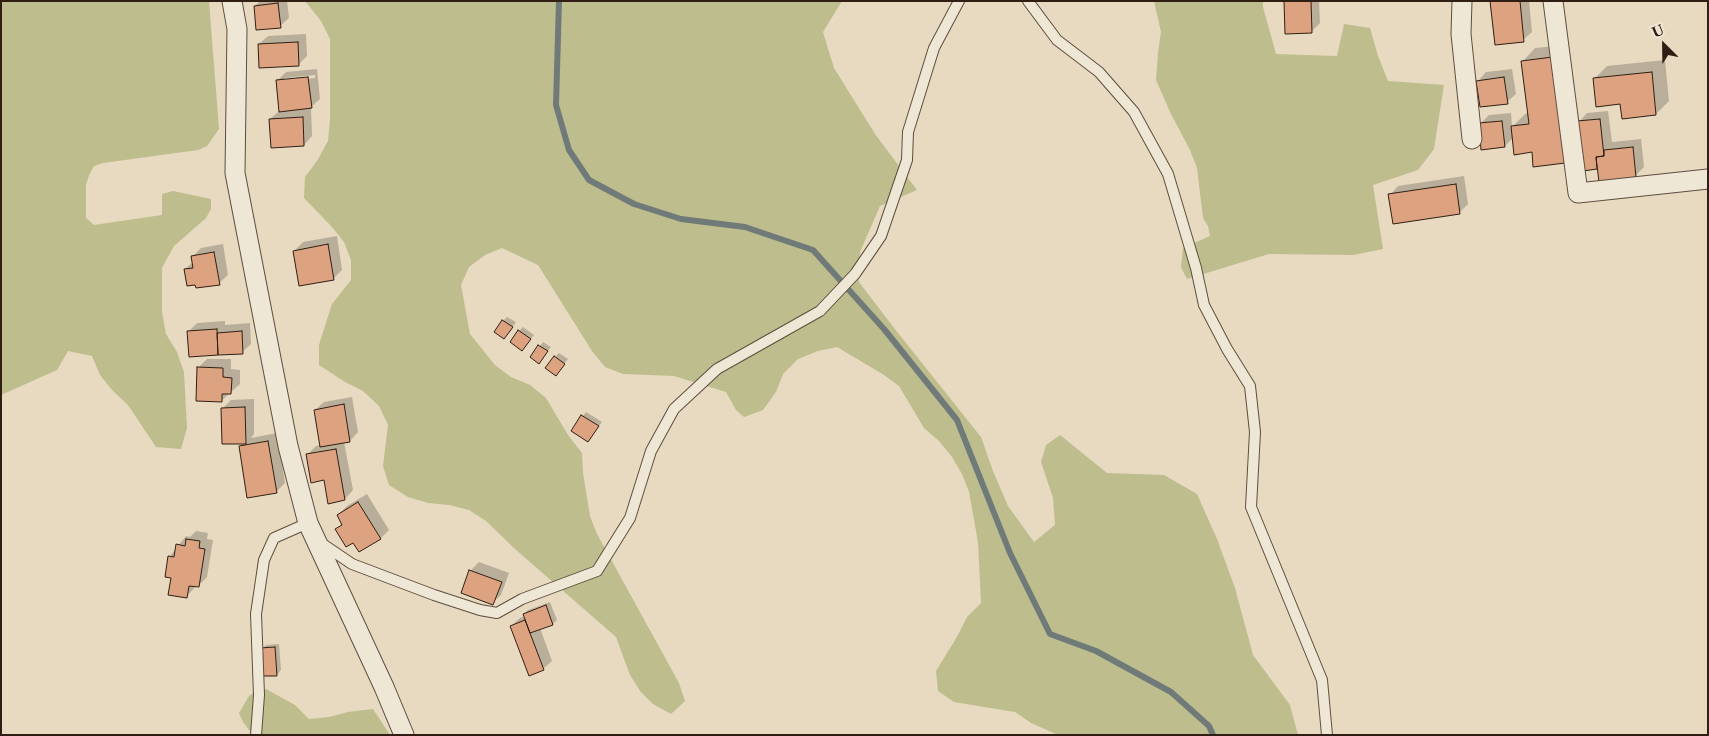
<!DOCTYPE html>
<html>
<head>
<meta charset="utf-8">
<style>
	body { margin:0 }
	#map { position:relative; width:1709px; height:736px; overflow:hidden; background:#e7dac0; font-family:"Libre Caslon Text",serif }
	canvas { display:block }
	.frame { position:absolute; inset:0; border:2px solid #301e12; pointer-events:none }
	.north { position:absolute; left:1639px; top:20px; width:50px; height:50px; -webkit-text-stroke:4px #efe7d6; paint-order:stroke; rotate:337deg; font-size:14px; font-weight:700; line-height:20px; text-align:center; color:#301e12 }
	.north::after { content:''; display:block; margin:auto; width:18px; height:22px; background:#301e12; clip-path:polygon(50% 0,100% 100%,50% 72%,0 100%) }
</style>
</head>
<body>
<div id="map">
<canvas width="1709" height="736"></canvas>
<div class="frame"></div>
<div class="north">U</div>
</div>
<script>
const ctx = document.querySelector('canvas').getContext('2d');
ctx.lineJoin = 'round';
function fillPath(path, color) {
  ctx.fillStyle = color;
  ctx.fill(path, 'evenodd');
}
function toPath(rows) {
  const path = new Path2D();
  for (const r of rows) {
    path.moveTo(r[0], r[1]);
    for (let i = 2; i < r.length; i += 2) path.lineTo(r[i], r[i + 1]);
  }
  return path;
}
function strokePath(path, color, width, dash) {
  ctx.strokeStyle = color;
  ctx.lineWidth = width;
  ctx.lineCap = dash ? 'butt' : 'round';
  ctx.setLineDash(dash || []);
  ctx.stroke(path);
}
fillPath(toPath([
	[1,1,209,1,219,129,207,146,198,150,103,163,94,166,89,175,86,185,86,218,94,225,162,215,162,194,173,191,211,199,211,209,206,218,174,246,162,268,162,312,166,334,177,352,184,372,187,428,181,449,156,447,128,405,112,390,100,375,92,356,68,351,57,370,1,395],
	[305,1,842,1,823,32,834,68,875,134,917,190,880,206,860,252,859,282,894,328,981,437,993,471,1008,506,1034,542,1055,525,1053,498,1041,462,1046,445,1060,435,1107,473,1164,475,1197,494,1217,539,1235,588,1253,655,1290,705,1298,735,1058,735,1031,723,1015,712,954,702,938,691,936,671,958,635,967,617,981,603,978,542,969,492,962,474,952,457,939,441,924,428,899,386,884,375,837,347,818,351,798,359,783,374,776,392,763,410,744,417,736,410,726,392,674,376,623,374,605,367,592,351,538,265,502,248,485,255,469,267,461,285,470,334,495,365,511,377,530,385,546,398,568,435,582,453,583,473,590,516,597,534,679,683,685,701,671,714,653,704,640,691,630,675,616,637,515,549,486,521,469,510,449,505,428,503,408,497,389,485,383,466,388,425,379,406,363,391,345,382,319,365,319,345,332,304,351,280,351,260,344,242,332,227,304,198,305,177,317,161,328,141,330,120,330,39,321,21],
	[1154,1,1263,1,1263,7,1276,54,1337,56,1344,24,1370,28,1378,56,1388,81,1444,85,1434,149,1418,170,1373,185,1383,249,1353,255,1269,254,1187,279,1181,267,1183,248,1210,236,1208,226,1203,218,1197,168,1190,150,1171,114,1156,80,1158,53,1161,32],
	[266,689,295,705,309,719,329,717,348,712,373,709,390,735,258,735,249,730,243,722,239,713,249,696,256,691]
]), '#bdbd8d');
fillPath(toPath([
	[260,1,287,1,289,18,280,26,255,6],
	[1285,1,1319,1,1320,23,1311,32],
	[1491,1,1529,1,1532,32,1523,40],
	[306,34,307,56,298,65,259,44,268,36],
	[1566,45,1533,151,1513,138,1505,146,1480,124,1489,115,1511,113,1512,127,1525,114,1529,113,1523,61,1535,48],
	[1665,60,1669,101,1656,114,1621,103,1594,79,1607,66],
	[317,69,320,99,311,107,312,136,304,145,270,119,279,111,277,81,286,72],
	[315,75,315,78,285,81,285,78],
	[1512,69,1516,94,1507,102,1478,81,1486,72],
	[1608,111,1612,142,1641,139,1644,167,1635,176,1598,168,1584,170,1579,122,1587,113],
	[1464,176,1468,204,1459,213,1390,195,1398,186],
	[337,236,342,270,334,278,294,251,303,242],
	[223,244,228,275,219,283,185,269,193,262,192,257,201,248],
	[507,317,516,322,508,334,503,321],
	[225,321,225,325,250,323,251,344,242,352,188,332,197,323],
	[523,327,534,335,526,345,519,331],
	[543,342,551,347,539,362,532,357],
	[559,353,568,359,556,374,555,357],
	[207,359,231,359,231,369,240,370,240,384,221,401,199,367],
	[352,397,358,432,350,441,344,442,353,490,345,499,325,479,307,455,316,446,321,445,315,410,324,402],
	[254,399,254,434,251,438,277,433,285,483,276,492,240,447,244,443,223,408,231,400],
	[586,412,602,422,588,441,572,430],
	[367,494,389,530,381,538,360,551,354,541,336,530,343,523,338,515,347,506],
	[196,531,208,533,207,539,213,540,207,577,198,586,196,586,187,596,173,577,166,576,170,556,186,536,190,537],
	[479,562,509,573,501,595,492,603,470,571],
	[550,602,557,620,553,624,540,628,552,661,543,669,511,626,520,618,525,616,524,614,528,610],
	[279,644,281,670,277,675,262,649,266,645]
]), '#0003');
strokePath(toPath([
	[559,1,556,105,569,150,589,180,634,204,681,219,745,227,813,250,884,329,957,420,1010,553,1050,634,1096,651,1171,692,1209,726,1213,735]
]), '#707a79', 6);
const building = toPath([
	[1284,1,1311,1,1312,33,1285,34,1284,1],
	[1490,1,1520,1,1524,42,1495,45,1490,1],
	[278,3,281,28,256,30,254,6,278,3],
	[298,42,299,66,259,68,258,44,298,42],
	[1553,57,1565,163,1533,167,1532,152,1514,155,1511,126,1529,124,1521,61,1553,57],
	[1652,72,1656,115,1622,119,1620,104,1596,107,1593,78,1652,72],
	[308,77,312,108,279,112,276,80,308,77],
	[1504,77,1508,104,1480,107,1476,81,1504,77],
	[303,117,304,146,271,148,269,119,303,117],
	[1600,119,1604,156,1596,157,1597,169,1583,171,1577,121,1600,119],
	[1502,121,1505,147,1481,150,1479,123,1502,121],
	[1633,147,1636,177,1599,182,1596,157,1604,156,1604,150,1633,147],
	[1456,184,1460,214,1393,224,1388,194,1456,184],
	[328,244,334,280,299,286,293,251,328,244],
	[214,252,220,285,196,288,195,285,187,286,184,269,193,268,191,256,214,252],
	[502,320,513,327,504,339,494,332,502,320],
	[217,329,218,355,189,357,187,331,217,329],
	[518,330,531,339,522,351,510,342,518,330],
	[242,331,243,354,218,355,217,333,242,331],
	[538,345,548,351,539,364,530,357,538,345],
	[554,356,565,364,556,376,545,368,554,356],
	[197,367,223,368,223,377,232,378,231,394,222,394,222,402,196,401,197,367],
	[344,404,350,442,320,447,314,410,344,404],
	[245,407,246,444,222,444,221,408,245,407],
	[581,415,599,426,588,442,571,431,581,415],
	[268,441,277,493,247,498,239,446,268,441],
	[336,449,345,500,328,504,324,480,311,483,306,454,336,449],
	[358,502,381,539,359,552,353,543,346,547,335,529,342,525,337,515,358,502],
	[186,539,200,541,199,548,205,549,199,587,189,586,187,598,168,595,171,578,165,577,168,556,174,557,176,544,185,546,186,539],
	[469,570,502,582,493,605,461,593,469,570],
	[546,605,553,625,530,633,523,614,546,605],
	[525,620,544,670,529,676,510,626,525,620],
	[275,647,277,676,262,676,260,648,275,647]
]);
fillPath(building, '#dda381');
strokePath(building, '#301e12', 1);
const lane = toPath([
	[1028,1,1057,40,1099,72,1134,112,1168,174,1196,268,1204,305,1227,349,1250,386,1255,432,1251,507,1322,680,1327,735],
	[321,543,352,564,434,595,480,610,497,613,522,599,597,571,630,518,651,451,674,409,717,369,820,311,855,274,881,236,907,160,908,132,934,48,959,1],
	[256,735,259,695,256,614,264,560,274,538,308,523]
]);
const street = toPath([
	[232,1,237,29,235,173,288,446,308,523,384,687,404,735],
	[1462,1,1461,34,1472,139],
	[1553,1,1578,193,1708,179]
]);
strokePath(lane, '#5e4d3e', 12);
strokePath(street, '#5e4d3e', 21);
strokePath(lane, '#efe7d6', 10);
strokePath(street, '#efe7d6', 19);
</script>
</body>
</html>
